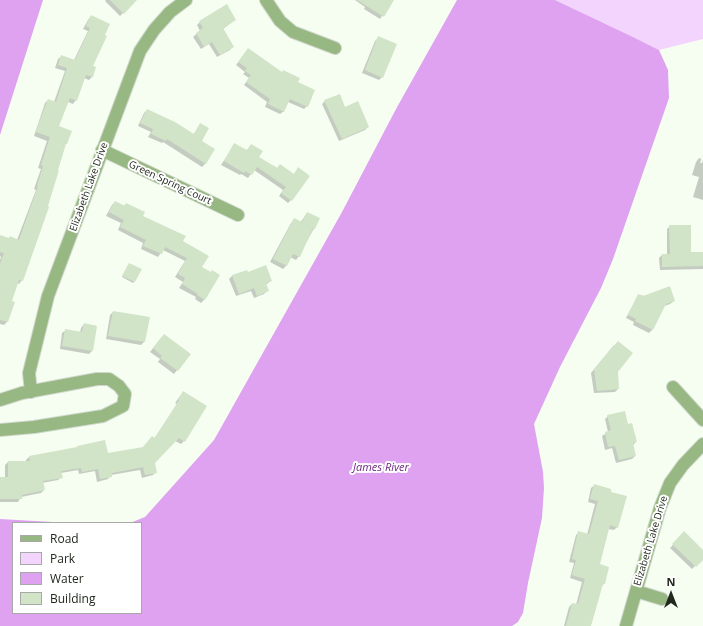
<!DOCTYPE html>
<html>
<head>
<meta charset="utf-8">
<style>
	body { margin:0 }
	#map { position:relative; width:703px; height:626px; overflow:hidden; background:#f6fef2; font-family:"Open Sans",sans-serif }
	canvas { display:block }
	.legend { position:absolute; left:12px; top:522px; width:130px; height:92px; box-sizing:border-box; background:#fff; border:1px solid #a6a9a5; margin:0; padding:5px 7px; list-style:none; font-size:12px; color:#21281d }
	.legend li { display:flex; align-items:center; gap:8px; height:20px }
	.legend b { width:20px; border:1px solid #a6a9a5 }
	.north { position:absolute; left:651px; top:574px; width:40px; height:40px; -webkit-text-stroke:3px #fff; paint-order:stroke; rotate:0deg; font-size:11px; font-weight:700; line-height:16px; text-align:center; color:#21281d }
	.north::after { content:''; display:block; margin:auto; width:14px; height:18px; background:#21281d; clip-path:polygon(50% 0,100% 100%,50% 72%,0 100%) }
</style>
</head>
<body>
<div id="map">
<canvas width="703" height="626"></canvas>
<ul class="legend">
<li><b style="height:5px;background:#97b882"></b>Road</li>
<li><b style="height:11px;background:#f3d4fd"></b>Park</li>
<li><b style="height:11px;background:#dea2f0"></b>Water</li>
<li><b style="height:11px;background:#d2e4c7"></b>Building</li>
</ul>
<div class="north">N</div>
</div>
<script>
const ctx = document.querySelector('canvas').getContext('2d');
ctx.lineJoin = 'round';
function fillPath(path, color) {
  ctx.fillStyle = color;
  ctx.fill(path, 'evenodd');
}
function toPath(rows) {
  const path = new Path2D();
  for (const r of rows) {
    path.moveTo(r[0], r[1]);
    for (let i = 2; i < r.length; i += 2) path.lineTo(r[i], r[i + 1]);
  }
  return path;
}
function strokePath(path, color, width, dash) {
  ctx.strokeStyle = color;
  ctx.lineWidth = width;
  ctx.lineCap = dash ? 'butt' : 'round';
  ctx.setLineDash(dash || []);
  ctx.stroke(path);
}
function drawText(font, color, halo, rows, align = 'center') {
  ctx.font = font + ' "Open Sans",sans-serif';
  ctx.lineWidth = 4;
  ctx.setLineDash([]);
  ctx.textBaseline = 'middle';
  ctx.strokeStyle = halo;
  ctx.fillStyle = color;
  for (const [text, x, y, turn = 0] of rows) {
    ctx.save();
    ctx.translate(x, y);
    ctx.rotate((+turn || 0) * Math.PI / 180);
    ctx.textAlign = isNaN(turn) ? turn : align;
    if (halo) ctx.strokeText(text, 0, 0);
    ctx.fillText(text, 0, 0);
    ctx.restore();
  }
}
fillPath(toPath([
	[555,0,703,0,703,39,659,50,633,37]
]), '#f3d4fd');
fillPath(toPath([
	[0,0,43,0,0,135],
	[457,0,555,0,633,37,659,50,668,70,669,98,613,259,601,288,560,367,534,424,543,472,544,488,542,518,528,583,523,613,518,622,512,626,0,626,0,519,70,523,13,523,13,613,141,613,141,523,130,523,145,517,214,440,342,212,396,109]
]), '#dea2f0');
fillPath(toPath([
	[106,0,136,0,120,16,105,1],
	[355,0,393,0,380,19,364,9,365,7],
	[91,16,91,66,95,67,92,77,89,80,84,78,76,100,73,104,68,102,58,127,67,143,65,145,22,280,19,284,17,283,11,302,7,322,4,325,0,324,0,260,1,257,0,256,0,237,17,240,36,190,34,189,41,169,38,168,47,141,34,136,45,103,48,100,54,102,65,71,55,68,58,59,62,56,74,60,88,31,83,29,88,20],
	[235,20,223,29,233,46,230,50,217,57,209,44,201,49,193,37,200,31,197,25,200,22],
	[378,38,382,77,379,80,362,73,375,41],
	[245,53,307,106,304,109,288,102,284,111,280,114,265,107,267,102,244,85,249,78,243,74,245,72,236,65],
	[325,101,345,108,368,127,365,130,339,141,322,104],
	[147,110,193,135,200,125,200,141,214,149,205,164,202,167,163,142,162,143,148,137,151,132,138,126,144,113],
	[234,145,246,151,251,145,258,157,277,168,293,175,298,169,291,200,288,203,279,196,283,190,254,170,248,178,241,174,240,175,221,165],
	[703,154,700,163,702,163,703,160,703,200,693,197,699,177,692,175,696,162,699,158,701,159],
	[115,202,124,206,126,204,142,216,182,242,201,268,204,300,201,303,195,299,196,297,179,288,183,282,175,277,185,261,163,250,158,257,141,249,143,243,118,230,121,223,106,216,112,205],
	[307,213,319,219,299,256,296,260,290,257,286,266,283,269,270,262,291,223,294,220,300,223],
	[670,226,690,253,703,253,703,269,660,270,659,258,662,255,667,255,667,229],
	[128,265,134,282,133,283,122,277],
	[247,274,271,281,265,285,267,291,264,294,254,298,251,291,236,296,229,279,232,276],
	[639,295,674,301,670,304,664,306,652,330,649,333,633,325,634,322,626,318,636,299],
	[113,312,148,318,144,342,141,345,106,339,110,315],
	[84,324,96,326,92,351,89,354,60,349,62,333,66,330,80,333,81,328],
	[161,338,189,355,174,374,158,362,160,359,150,352],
	[614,345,618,389,615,392,594,393,591,373],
	[183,392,184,441,181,444,175,441,154,463,156,472,153,475,142,478,140,470,111,475,108,479,97,482,95,471,79,474,78,470,61,473,62,477,58,480,42,483,44,490,41,493,21,497,18,502,0,502,0,477,5,477,5,465,8,462,26,462,26,460,29,457,107,454,143,448,154,439,177,404,175,403],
	[608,416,627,425,636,442,633,445,635,456,632,459,616,463,612,448,605,450,602,436,608,432,605,419],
	[595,485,617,527,614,530,608,529,599,565,604,584,601,586,590,626,564,626,569,607,572,604,576,605,582,582,570,578,574,563,569,562,576,535,579,532,587,535,595,504,588,502,591,488],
	[684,533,703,551,703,558,692,569,670,548]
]), '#0003');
fillPath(toPath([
	[110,0,137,0,124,14],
	[357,0,394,0,384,17],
	[227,4,236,20,223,28,234,47,220,55,212,42,204,47,196,33,203,28,199,21],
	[91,15,110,24,105,35,107,36,93,66,96,67,93,77,86,75,77,101,70,98,59,126,72,131,67,144,66,144,58,170,59,170,48,206,49,207,23,281,19,280,12,301,15,302,8,322,0,320,0,264,4,253,0,252,0,235,9,238,10,236,19,240,38,186,37,186,43,166,41,165,50,137,36,132,38,125,48,99,56,102,67,68,58,65,61,55,75,60,90,28,86,26],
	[378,36,397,44,383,78,365,70],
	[248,48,282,72,283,70,300,78,298,82,315,90,308,107,290,99,284,112,268,104,270,99,246,82,251,75,245,71,247,68,238,62],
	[340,94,345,107,358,101,369,127,342,139,324,100],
	[147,109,175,122,194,134,200,123,209,128,202,141,215,149,206,164,167,139,166,141,151,134,153,129,140,123],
	[234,143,247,150,251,144,263,151,259,157,277,168,280,164,294,174,298,167,310,176,292,201,281,193,286,187,257,167,252,175,245,171,244,173,224,161],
	[115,201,125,206,126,203,145,212,143,216,186,236,183,241,209,256,202,267,211,272,212,270,220,275,205,300,197,295,198,294,182,284,185,278,178,274,187,258,165,247,162,254,143,246,146,240,120,227,124,220,109,212],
	[307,212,320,218,315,229,313,228,300,257,293,254,287,266,273,259,294,218,302,222],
	[669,225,691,225,691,252,703,252,703,266,662,267,662,254,670,254],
	[129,263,142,269,135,282,122,276],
	[266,265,272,281,266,283,269,291,257,296,254,288,239,294,232,275,247,270,248,272],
	[670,286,675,301,666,304,653,330,635,321,636,319,628,315,638,294,643,296],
	[113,311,150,317,145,342,108,336],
	[84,323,97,326,93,351,62,346,65,329,82,332],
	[164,334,191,354,178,371,160,358,162,356,153,348],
	[618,341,633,353,618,372,619,389,597,391,594,369],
	[183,391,207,406,185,442,179,438,155,463,157,473,145,475,143,467,112,473,112,477,100,479,98,469,82,472,81,468,61,471,63,478,43,481,45,490,22,495,22,499,0,499,0,477,8,477,8,461,30,461,29,456,77,447,77,446,105,440,108,453,143,447,152,436,155,438,179,400,178,400],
	[625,411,628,424,632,423,637,442,633,443,636,456,619,460,615,446,608,447,605,432,611,430,607,415],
	[594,484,611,489,611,492,627,496,618,528,610,525,600,564,609,567,605,584,603,584,591,626,566,626,572,603,578,604,585,579,572,575,576,560,572,559,578,531,589,534,598,501,590,499],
	[684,531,703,550,703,560,696,567,672,544]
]), '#d2e4c7');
const minor = toPath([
	[266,0,280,21,293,32,335,48],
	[102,150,238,215],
	[673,387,703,420],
	[31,392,29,373,48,296,140,51,154,30,170,12,186,0],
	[0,400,22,393,97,379,109,379,119,386,125,394,123,406,103,416,34,427,0,430],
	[636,591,662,599],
	[626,626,660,508,670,483,683,465,703,444]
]);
strokePath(minor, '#d0d7cc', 14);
strokePath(minor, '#97b882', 12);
drawText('10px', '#21281d', '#fff', [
	["Green Spring Court",170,183,25],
	["Elizabeth Lake Drive",89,187,-70],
	["Elizabeth Lake Drive",651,541,-73]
]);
drawText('italic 11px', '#6b257f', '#fff', [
	["James River",381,468]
]);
</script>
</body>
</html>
